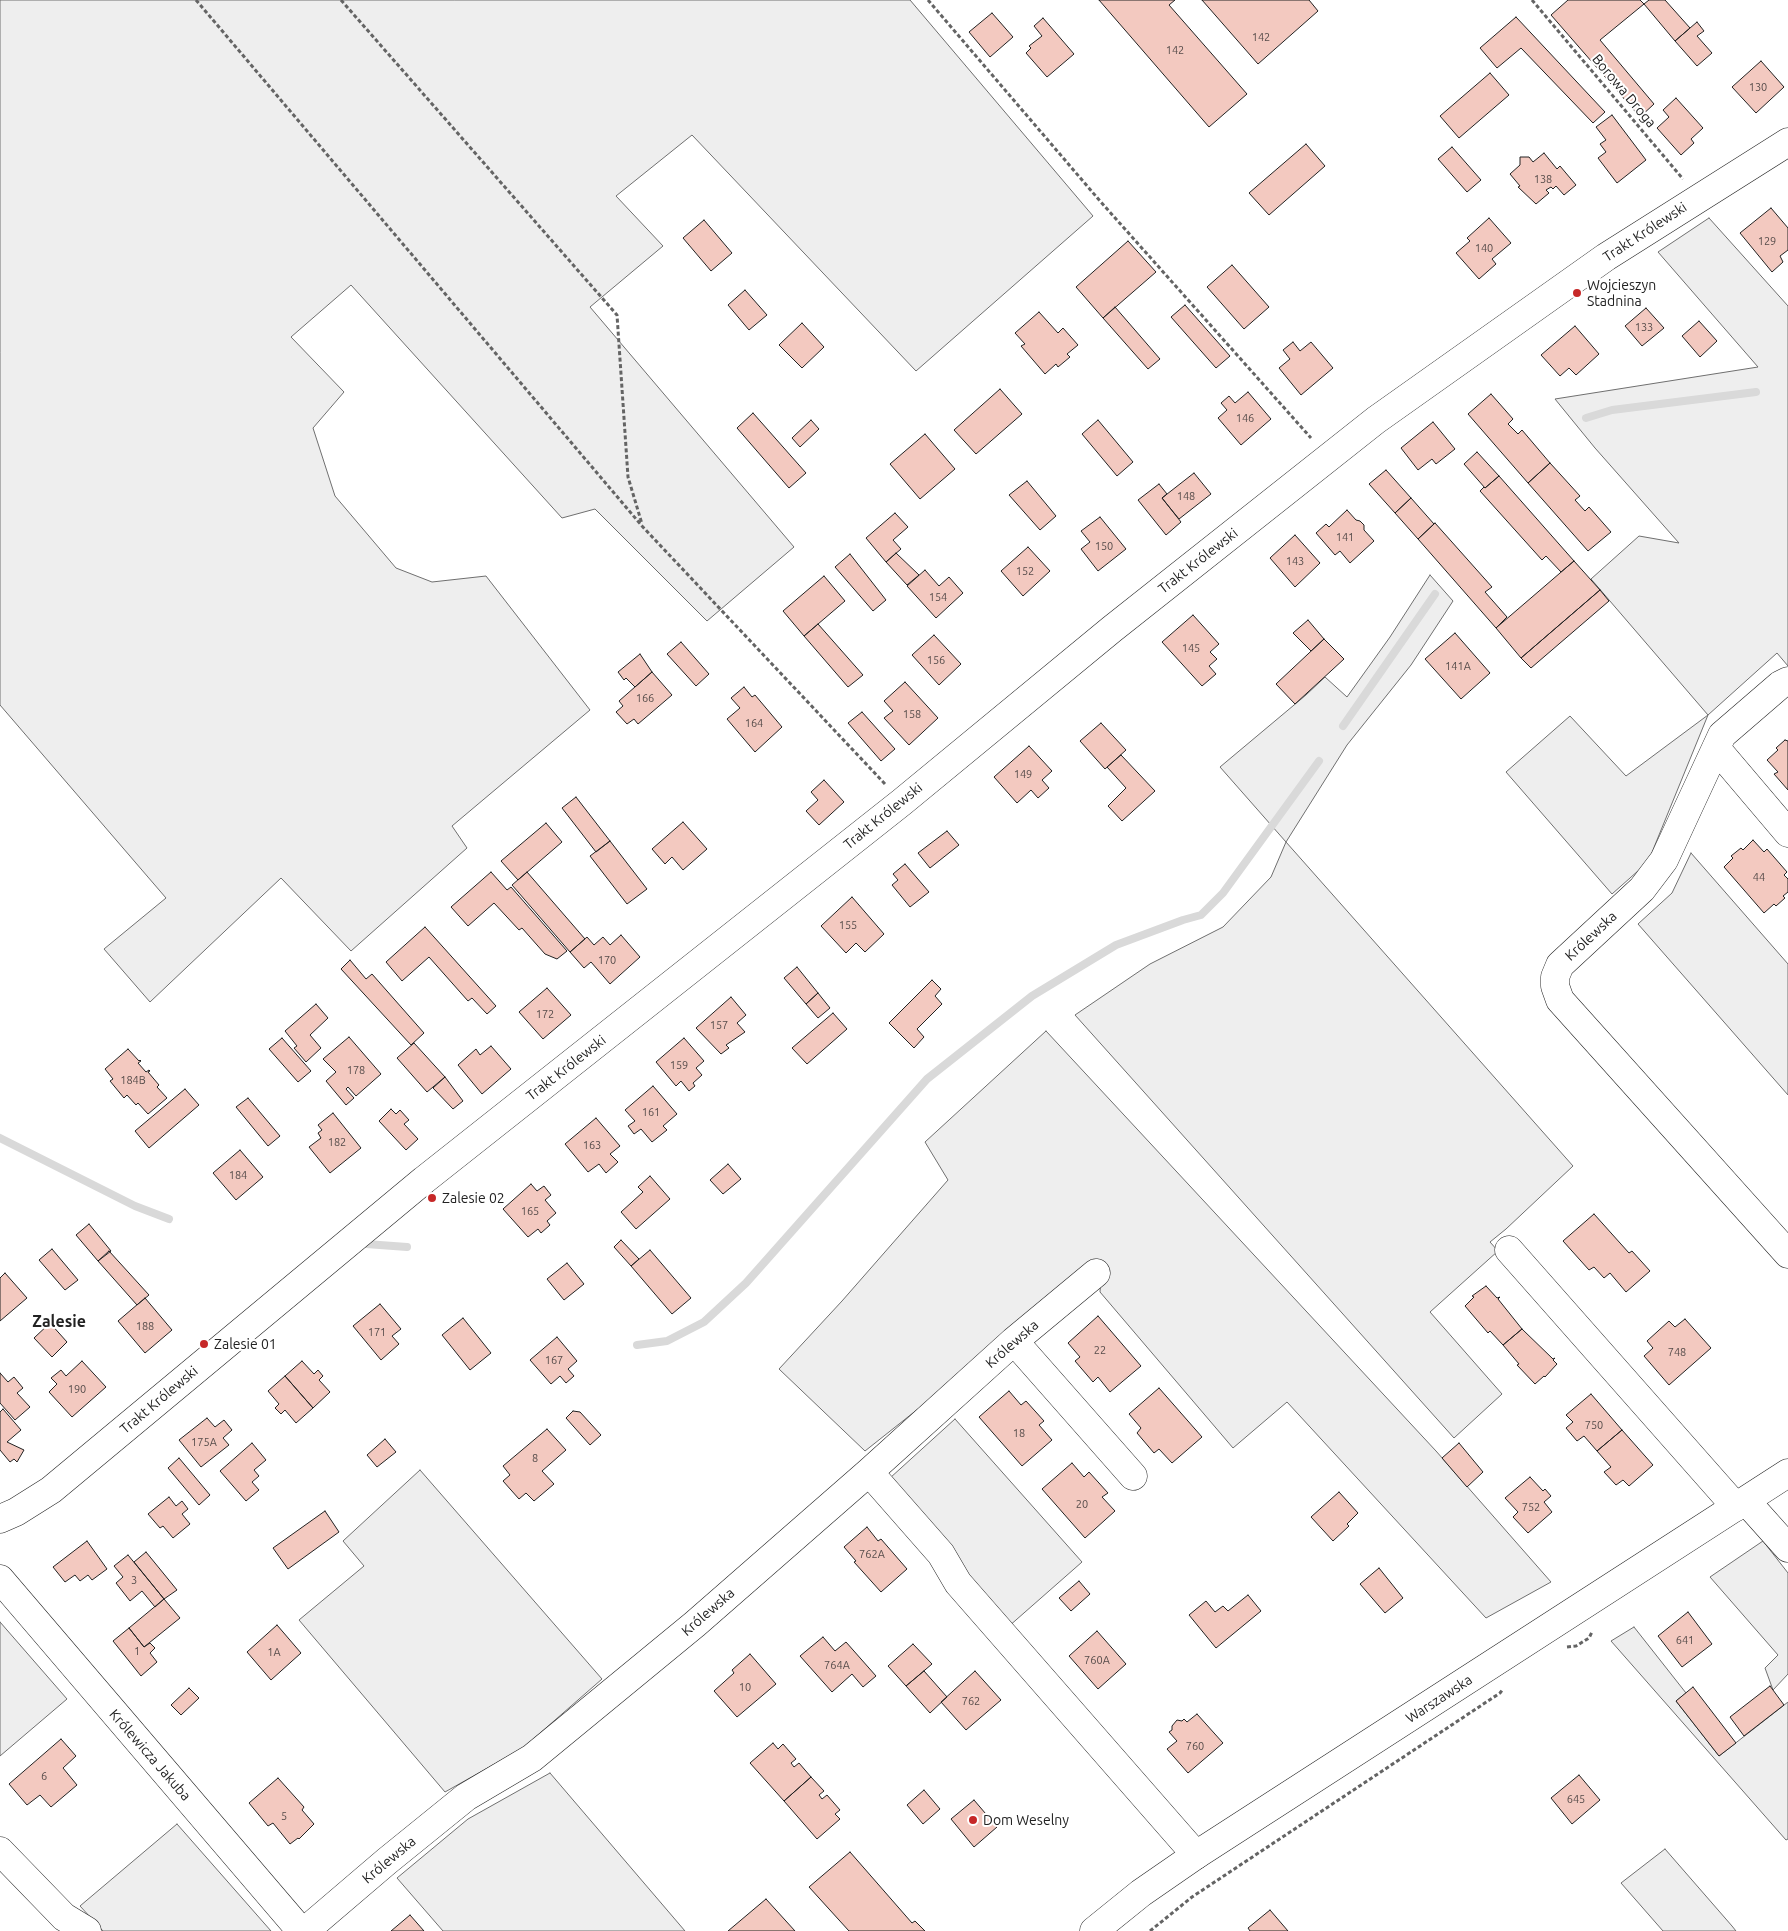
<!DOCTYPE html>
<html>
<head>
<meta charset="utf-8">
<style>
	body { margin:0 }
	canvas { display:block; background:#fff }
</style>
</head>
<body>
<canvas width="1788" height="1931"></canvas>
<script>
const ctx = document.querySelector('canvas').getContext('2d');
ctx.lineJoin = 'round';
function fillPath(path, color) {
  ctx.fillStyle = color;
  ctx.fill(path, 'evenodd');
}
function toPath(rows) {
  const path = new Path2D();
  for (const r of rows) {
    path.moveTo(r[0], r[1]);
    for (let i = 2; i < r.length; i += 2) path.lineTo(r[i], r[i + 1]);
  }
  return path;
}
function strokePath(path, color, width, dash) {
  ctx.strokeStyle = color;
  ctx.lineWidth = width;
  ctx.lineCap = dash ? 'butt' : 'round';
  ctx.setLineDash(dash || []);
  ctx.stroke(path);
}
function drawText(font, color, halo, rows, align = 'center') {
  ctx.font = font + ' Ubuntu,sans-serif';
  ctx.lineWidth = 4;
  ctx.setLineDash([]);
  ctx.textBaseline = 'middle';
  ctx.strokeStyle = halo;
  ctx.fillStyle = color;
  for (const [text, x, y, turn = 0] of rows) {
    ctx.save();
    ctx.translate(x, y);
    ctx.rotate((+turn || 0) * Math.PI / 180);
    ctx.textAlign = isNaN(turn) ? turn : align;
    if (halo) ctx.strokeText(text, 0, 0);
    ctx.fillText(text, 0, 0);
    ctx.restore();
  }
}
const green = toPath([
	[0,0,910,0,1093,216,916,371,692,135,616,196,663,246,590,307,794,547,707,621,595,509,562,518,351,285,291,337,344,392,313,428,335,496,396,568,432,582,486,576,590,710,452,826,467,848,351,951,281,878,150,1002,104,949,166,898,0,705,0,0],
	[1709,218,1788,306,1788,666,1777,653,1708,715,1648,862,1612,894,1506,772,1570,716,1626,776,1708,715,1591,579,1639,536,1679,543,1595,448,1555,399,1758,367,1658,252,1709,218],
	[1430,575,1453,601,1411,665,1347,745,1286,842,1573,1166,1506,1229,1490,1242,1498,1251,1430,1312,1502,1394,1454,1438,1075,1015,1150,964,1223,927,1271,877,1286,842,1220,767,1306,695,1325,677,1347,697,1390,637,1430,575],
	[1691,853,1788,964,1788,1095,1638,924,1672,893,1691,853],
	[1046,1031,1436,1451,1551,1582,1486,1618,1287,1402,1233,1448,1100,1292,1102,1263,865,1451,779,1369,842,1301,948,1180,925,1142,1046,1031],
	[955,1419,1082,1562,1008,1627,890,1478,955,1419],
	[420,1470,602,1679,523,1748,445,1792,299,1620,364,1566,343,1541,420,1470],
	[1763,1541,1788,1573,1788,1674,1773,1690,1765,1668,1778,1655,1710,1577,1763,1541],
	[0,1622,67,1699,0,1756,0,1622],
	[1634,1627,1686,1693,1676,1701,1719,1756,1788,1702,1788,1839,1786,1840,1611,1641,1634,1627],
	[550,1773,685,1931,443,1931,397,1878,468,1819,550,1773],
	[177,1824,271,1931,103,1931,80,1906,177,1824],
	[1665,1849,1732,1926,1736,1931,1663,1931,1621,1883,1665,1849]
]);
fillPath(green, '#eee');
strokePath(green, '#6f6f6f', 1);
strokePath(toPath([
	[1586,418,1612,410,1756,392],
	[1343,726,1435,594],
	[0,1138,135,1206,169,1219],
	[366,1244,407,1247],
	[637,1345,667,1341,704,1322,746,1283,927,1079,1032,996,1116,945,1183,920,1201,915,1223,893,1319,761]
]), '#d9d9d9', 8);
const building = toPath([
	[1099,0,1175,0,1169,5,1247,94,1209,127,1099,0],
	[1202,0,1309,0,1318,11,1258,64,1202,0],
	[1568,0,1640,0,1644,4,1600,40,1654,104,1640,117,1551,15,1568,0],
	[1649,0,1665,0,1690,28,1675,41,1644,4,1649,0],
	[992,13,1013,37,990,57,969,32,992,13],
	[1516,17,1605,112,1593,123,1521,48,1497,68,1480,48,1516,17],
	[1043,18,1074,54,1047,77,1026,53,1031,48,1029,46,1042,36,1034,26,1043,18],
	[1697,22,1704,31,1697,36,1712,53,1697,66,1675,41,1697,22],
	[1761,61,1784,87,1756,113,1732,87,1761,61],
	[1490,73,1509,95,1459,138,1440,116,1490,73],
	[1676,98,1703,128,1691,139,1694,143,1681,155,1657,128,1669,117,1663,110,1676,98],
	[1612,115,1646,160,1617,183,1598,158,1606,152,1600,144,1606,140,1596,127,1612,115],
	[1306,144,1325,166,1269,215,1249,193,1306,144],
	[1452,147,1481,180,1467,192,1438,159,1452,147],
	[1544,153,1557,169,1560,166,1576,185,1564,195,1556,186,1553,189,1551,187,1546,190,1549,193,1536,204,1518,187,1520,186,1510,174,1520,165,1520,157,1529,157,1533,162,1544,153],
	[1771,208,1788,228,1788,250,1780,256,1783,262,1772,272,1740,233,1771,208],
	[1489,218,1511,243,1492,259,1496,264,1479,279,1456,253,1470,241,1467,238,1489,218],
	[704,220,732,253,711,271,683,238,704,220],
	[1128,241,1156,272,1103,318,1076,287,1128,241],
	[1232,265,1269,307,1244,329,1207,287,1232,265],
	[745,290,767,315,749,330,728,305,745,290],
	[1185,305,1230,356,1216,368,1171,317,1185,305],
	[1115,307,1160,359,1148,369,1103,318,1115,307],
	[1646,308,1664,328,1642,346,1625,326,1646,308],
	[1039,312,1058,333,1063,328,1078,345,1067,354,1070,357,1058,367,1056,364,1045,374,1021,346,1025,344,1015,333,1039,312],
	[1699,321,1717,341,1700,357,1682,336,1699,321],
	[802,323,824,347,802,368,779,345,802,323],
	[1575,326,1599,354,1576,375,1569,368,1560,376,1541,355,1575,326],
	[1293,342,1300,351,1311,342,1333,368,1301,395,1279,368,1290,359,1283,350,1293,342],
	[1000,389,1022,414,976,454,954,430,1000,389],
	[1248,392,1271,419,1241,445,1218,418,1227,410,1221,403,1229,396,1235,403,1248,392],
	[1491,394,1513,419,1508,424,1518,434,1522,430,1550,463,1528,483,1468,414,1491,394],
	[753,413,806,473,789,488,737,428,753,413],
	[811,420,819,429,800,447,792,438,811,420],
	[1098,420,1133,462,1117,476,1082,434,1098,420],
	[1433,422,1455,449,1436,464,1432,459,1418,470,1401,448,1433,422],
	[925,434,955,469,920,499,890,464,925,434],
	[1477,452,1499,476,1485,488,1464,464,1477,452],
	[1550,463,1580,496,1575,500,1585,511,1589,507,1611,532,1588,551,1528,483,1550,463],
	[1386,470,1411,498,1395,513,1369,484,1386,470],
	[1194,473,1211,494,1179,519,1162,498,1194,473],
	[1499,476,1574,561,1561,572,1546,556,1542,560,1480,491,1484,487,1485,488,1499,476],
	[1027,481,1056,516,1040,530,1009,495,1027,481],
	[1159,484,1167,494,1162,498,1181,522,1166,535,1138,500,1159,484],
	[1411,498,1434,524,1418,539,1395,513,1411,498],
	[1347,510,1356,520,1360,521,1364,525,1364,530,1374,541,1350,563,1340,551,1335,555,1316,533,1326,524,1329,527,1347,510],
	[895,513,908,527,893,540,901,549,886,562,866,538,895,513],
	[1100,517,1126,549,1098,571,1081,549,1090,542,1081,531,1100,517],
	[1435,523,1492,587,1485,592,1507,617,1496,628,1418,539,1435,523],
	[1295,535,1320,563,1295,587,1270,558,1295,535],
	[1028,547,1050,571,1023,596,1001,571,1028,547],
	[896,553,919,575,907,585,886,562,896,553],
	[850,554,886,600,873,611,835,567,850,554],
	[1574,561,1600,590,1521,658,1496,628,1574,561],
	[925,570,939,586,949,577,963,593,936,618,907,586,925,570],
	[824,576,845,601,804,636,783,611,824,576],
	[1600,590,1609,601,1531,668,1521,658,1600,590],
	[1193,615,1219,644,1210,652,1217,659,1209,666,1216,674,1202,686,1162,642,1193,615],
	[1308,620,1324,639,1311,651,1293,633,1308,620],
	[818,624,863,675,848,687,804,636,818,624],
	[1455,633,1490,673,1461,699,1425,659,1455,633],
	[934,635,961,664,939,685,912,655,934,635],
	[1324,639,1344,659,1295,704,1276,684,1324,639],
	[681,642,709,674,696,686,667,654,681,642],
	[640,654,652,672,635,687,626,678,624,680,618,672,640,654],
	[652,672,672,695,638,724,634,719,627,724,616,712,623,706,619,701,652,672],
	[905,682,938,718,909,745,884,718,893,711,884,701,905,682],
	[744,687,752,697,755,695,782,727,755,752,727,719,740,708,731,698,744,687],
	[862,712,895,749,881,761,848,723,862,712],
	[1101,723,1126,750,1105,769,1080,741,1101,723],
	[1785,740,1788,741,1788,790,1774,774,1778,772,1767,760,1778,750,1776,748,1785,740],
	[1029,746,1052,771,1042,780,1049,788,1038,798,1031,790,1017,803,994,777,1029,746],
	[1121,755,1155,791,1122,821,1108,806,1126,788,1107,767,1121,755],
	[824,780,844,802,819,825,806,811,818,800,811,792,824,780],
	[576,797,610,841,596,852,562,808,576,797],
	[683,822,707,849,683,870,672,857,665,864,652,849,683,822],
	[546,823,562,842,518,880,501,861,546,823],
	[947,831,959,845,930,868,918,853,947,831],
	[1753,840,1764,852,1767,849,1787,872,1784,875,1788,879,1788,892,1783,896,1785,898,1776,906,1774,904,1764,913,1724,867,1733,858,1731,856,1741,848,1743,850,1753,840],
	[610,841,647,889,627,904,590,856,610,841],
	[905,864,929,892,910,907,892,885,898,880,893,874,905,864],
	[491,872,507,890,511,887,567,951,557,959,545,954,522,928,519,930,494,903,468,926,451,907,491,872],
	[527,872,585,939,570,952,512,885,527,872],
	[852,897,884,934,865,952,856,943,846,953,821,926,852,897],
	[425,927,496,1006,487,1014,472,998,468,1001,429,957,402,981,386,962,425,927],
	[621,935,640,957,610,984,591,962,584,968,570,952,587,937,594,945,603,937,610,945,621,935],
	[350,960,366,979,372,974,424,1033,411,1045,341,969,350,960],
	[797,967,818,993,806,1004,784,978,797,967],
	[932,980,941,989,935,996,942,1004,917,1029,924,1037,914,1048,889,1023,932,980],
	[547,988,571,1015,543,1039,519,1012,547,988],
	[818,993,830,1008,818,1018,806,1004,818,993],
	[731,997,746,1015,737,1023,745,1032,726,1045,729,1048,721,1054,696,1028,731,997],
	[316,1004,328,1018,310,1035,321,1048,306,1062,294,1048,297,1046,285,1031,316,1004],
	[833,1013,847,1029,807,1064,792,1048,833,1013],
	[349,1037,381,1074,356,1096,348,1087,346,1089,354,1098,346,1105,326,1081,336,1072,323,1059,349,1037],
	[282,1038,311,1071,298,1082,269,1049,282,1038],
	[684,1038,704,1061,696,1068,702,1075,693,1083,695,1086,689,1091,681,1081,676,1086,656,1062,684,1038],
	[414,1043,445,1077,427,1092,397,1058,414,1043],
	[491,1046,511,1069,482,1094,458,1065,476,1049,480,1055,491,1046],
	[128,1049,139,1061,140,1060,141,1061,138,1063,146,1072,149,1070,150,1071,148,1072,159,1085,157,1087,167,1098,148,1114,138,1103,136,1105,127,1095,124,1098,110,1081,113,1079,105,1069,128,1049],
	[445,1077,463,1101,453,1109,433,1088,445,1077],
	[653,1086,677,1114,663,1126,667,1130,652,1142,641,1129,634,1134,628,1126,635,1121,625,1110,653,1086],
	[185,1089,199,1105,149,1148,135,1131,185,1089],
	[248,1098,280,1136,268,1146,236,1107,248,1098],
	[391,1109,396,1114,400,1110,409,1120,404,1124,418,1139,406,1150,379,1121,391,1109],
	[333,1113,361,1148,330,1173,309,1147,321,1138,318,1133,322,1130,318,1125,333,1113],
	[596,1118,620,1146,610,1154,618,1162,606,1173,599,1164,588,1172,565,1144,596,1118],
	[240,1150,263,1177,236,1200,213,1173,240,1150],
	[728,1164,741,1179,723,1194,710,1180,728,1164],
	[650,1176,670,1199,636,1229,621,1212,643,1192,638,1187,650,1176],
	[531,1184,537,1191,544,1186,551,1195,545,1200,556,1213,547,1221,550,1225,541,1233,538,1229,528,1237,503,1209,531,1184],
	[1594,1214,1629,1253,1632,1251,1650,1271,1626,1292,1610,1273,1604,1278,1594,1267,1589,1270,1563,1241,1594,1214],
	[89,1224,111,1251,98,1261,76,1235,89,1224],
	[621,1240,639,1259,631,1266,614,1247,621,1240],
	[52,1249,78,1280,65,1290,39,1260,52,1249],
	[650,1250,691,1298,672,1314,631,1266,650,1250],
	[109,1251,149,1295,137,1305,98,1261,109,1251],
	[567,1263,584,1284,564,1300,547,1279,567,1263],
	[5,1273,27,1298,0,1321,0,1278,5,1273],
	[1486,1286,1497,1298,1500,1297,1498,1299,1522,1329,1503,1345,1490,1331,1488,1333,1465,1306,1474,1297,1472,1296,1486,1286],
	[145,1298,172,1330,145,1353,118,1321,145,1298],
	[380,1304,401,1329,392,1336,399,1344,381,1360,353,1326,380,1304],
	[1098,1316,1141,1366,1110,1392,1098,1377,1093,1382,1075,1361,1080,1357,1068,1343,1098,1316],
	[463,1318,491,1353,470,1370,442,1335,463,1318],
	[1685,1319,1711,1348,1669,1385,1644,1356,1653,1348,1647,1341,1669,1321,1675,1327,1685,1319],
	[50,1323,67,1342,52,1357,34,1338,50,1323],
	[1522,1329,1553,1359,1555,1358,1553,1360,1557,1364,1545,1377,1544,1376,1535,1384,1517,1365,1519,1364,1503,1345,1522,1329],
	[557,1337,577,1361,568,1369,574,1376,566,1383,560,1376,551,1384,530,1360,557,1337],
	[82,1361,106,1387,72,1417,49,1392,57,1384,51,1378,61,1370,66,1376,82,1361],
	[302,1361,314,1374,318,1370,323,1376,319,1380,330,1392,313,1408,285,1376,302,1361],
	[0,1373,8,1382,14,1377,23,1388,17,1393,30,1407,15,1420,0,1403,0,1373],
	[285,1376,313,1408,296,1423,285,1410,281,1414,275,1408,279,1404,268,1391,285,1376],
	[1159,1388,1202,1437,1172,1463,1159,1449,1154,1453,1137,1433,1141,1428,1129,1414,1159,1388],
	[1009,1391,1021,1405,1026,1401,1044,1421,1039,1425,1052,1440,1022,1466,979,1417,1009,1391],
	[1591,1394,1622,1430,1597,1451,1584,1436,1577,1441,1566,1428,1573,1422,1566,1415,1591,1394],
	[3,1409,21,1430,7,1442,24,1450,17,1462,14,1459,10,1462,0,1450,0,1412,3,1409],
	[573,1411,580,1412,601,1435,590,1445,566,1418,573,1411],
	[207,1418,215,1427,224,1420,232,1430,223,1438,229,1445,201,1467,179,1440,207,1418],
	[547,1429,566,1450,542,1471,554,1484,534,1501,526,1493,519,1499,503,1481,510,1475,503,1466,547,1429],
	[1622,1430,1653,1465,1629,1486,1623,1480,1616,1485,1604,1472,1611,1467,1597,1451,1622,1430],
	[385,1439,396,1452,377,1467,367,1455,385,1439],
	[252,1443,266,1460,254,1470,259,1476,252,1482,259,1490,246,1501,220,1471,252,1443],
	[1459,1443,1483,1472,1467,1487,1442,1458,1459,1443],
	[179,1458,210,1495,199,1505,168,1468,179,1458],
	[1072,1463,1084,1477,1089,1472,1108,1493,1102,1497,1115,1511,1085,1538,1042,1489,1072,1463],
	[1530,1477,1543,1491,1545,1489,1551,1496,1544,1502,1552,1512,1528,1533,1513,1517,1518,1512,1505,1498,1530,1477],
	[1339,1492,1358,1513,1347,1524,1349,1526,1333,1541,1311,1517,1339,1492],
	[169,1497,176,1506,182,1501,188,1509,182,1514,190,1524,173,1538,163,1526,160,1528,148,1514,169,1497],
	[325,1511,339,1532,288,1569,273,1548,325,1511],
	[867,1527,878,1541,881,1539,907,1569,881,1592,854,1562,856,1561,844,1547,867,1527],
	[87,1541,107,1569,92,1580,88,1575,80,1581,75,1575,65,1582,53,1567,87,1541],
	[146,1552,177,1590,164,1599,134,1562,146,1552],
	[128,1555,164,1599,155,1607,142,1591,130,1601,116,1583,123,1577,114,1566,128,1555],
	[1379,1568,1403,1598,1385,1613,1360,1584,1379,1568],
	[1079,1581,1090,1594,1071,1611,1059,1598,1079,1581],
	[1248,1595,1261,1611,1216,1648,1189,1615,1206,1601,1215,1612,1223,1606,1228,1611,1248,1595],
	[164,1599,180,1618,144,1647,129,1628,164,1599],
	[1688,1612,1712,1644,1682,1667,1658,1636,1688,1612],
	[277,1625,301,1653,271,1680,247,1652,277,1625],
	[129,1628,144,1647,150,1643,155,1648,150,1653,157,1662,141,1676,113,1641,129,1628],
	[1097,1631,1126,1664,1098,1689,1069,1656,1097,1631],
	[823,1637,835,1651,846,1642,876,1676,863,1687,852,1674,832,1692,800,1656,823,1637],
	[913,1644,932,1664,906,1686,888,1666,913,1644],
	[750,1654,776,1684,737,1717,714,1691,734,1673,732,1670,750,1654],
	[924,1671,947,1697,930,1713,906,1686,924,1671],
	[975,1671,1001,1700,966,1730,941,1702,975,1671],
	[1770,1686,1784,1705,1744,1736,1730,1717,1770,1686],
	[1693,1687,1736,1743,1719,1756,1676,1701,1693,1687],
	[189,1688,199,1698,181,1715,171,1705,189,1688],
	[1197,1714,1223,1743,1188,1773,1167,1749,1177,1741,1169,1732,1172,1730,1172,1726,1177,1720,1182,1721,1184,1719,1187,1722,1197,1714],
	[61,1739,76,1756,63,1768,77,1785,51,1807,40,1795,27,1805,9,1784,61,1739],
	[773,1743,778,1749,783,1744,796,1759,791,1763,794,1767,799,1763,811,1777,784,1801,750,1763,773,1743],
	[1579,1775,1600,1800,1572,1824,1551,1798,1579,1775],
	[811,1777,824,1791,819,1795,822,1799,827,1795,840,1810,835,1814,840,1819,817,1839,784,1801,811,1777],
	[278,1778,304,1807,302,1810,314,1824,299,1839,298,1838,290,1844,273,1823,268,1826,249,1803,278,1778],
	[924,1790,940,1809,923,1824,907,1805,924,1790],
	[974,1800,997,1827,974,1847,951,1819,974,1800],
	[850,1852,912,1923,915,1921,925,1931,849,1931,809,1887,850,1852],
	[766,1899,795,1931,728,1931,766,1899],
	[1270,1910,1288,1931,1250,1931,1248,1928,1270,1910],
	[410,1915,424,1931,391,1931,410,1915]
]);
fillPath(building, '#f3c9c0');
strokePath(building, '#222', 1);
const minor = toPath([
	[1788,681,1780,685,1722,735,1664,860,1642,889,1560,965,1555,977,1555,986,1560,1000,1788,1254],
	[1716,748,1788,833],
	[1509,1250,1736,1507],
	[1014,1341,1133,1476],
	[869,1472,941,1554,958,1583,1196,1855],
	[1746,1501,1788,1548],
	[0,1519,16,1512,51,1490,424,1180,902,802,1112,629,1376,420,1606,257,1788,142],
	[0,1579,301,1931],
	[0,1851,64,1917,87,1931],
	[305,1931,387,1861,466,1797,532,1758,695,1624,869,1472,1014,1341,1096,1273]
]);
const major = toPath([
	[1094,1931,1141,1893,1196,1855,1788,1473]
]);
strokePath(minor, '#222', 29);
strokePath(major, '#222', 29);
strokePath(toPath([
	[196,0,642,526,885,784],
	[341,0,617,315,628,477,642,524],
	[928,0,1100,201,1311,438],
	[1532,0,1683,179],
	[1567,1647,1576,1646,1589,1638,1592,1632],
	[1150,1931,1192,1897,1500,1693,1503,1689]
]), '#646464', 3, [4, 2.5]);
strokePath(minor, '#fff', 28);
strokePath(major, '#fff', 28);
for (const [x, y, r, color] of [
	[1577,293,5,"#c62828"],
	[432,1198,5,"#c62828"],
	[204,1344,5,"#c62828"],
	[973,1820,5,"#c62828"]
]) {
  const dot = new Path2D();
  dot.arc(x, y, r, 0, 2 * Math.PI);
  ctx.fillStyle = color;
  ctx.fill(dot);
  strokePath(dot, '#fff', 2);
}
drawText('11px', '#564c4a', null, [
	["142",1261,37],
	["142",1175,50],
	["130",1758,87],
	["138",1543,179],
	["129",1767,241],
	["140",1484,248],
	["133",1644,327],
	["146",1245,418],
	["148",1186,496],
	["141",1345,537],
	["150",1104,546],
	["143",1295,561],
	["152",1025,571],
	["154",938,597],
	["145",1191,648],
	["156",936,660],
	["141A",1458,666],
	["166",645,698],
	["158",912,714],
	["164",754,723],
	["149",1023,774],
	["44",1759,877],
	["155",848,925],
	["170",607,960],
	["172",545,1014],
	["157",719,1025],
	["159",679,1065],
	["178",356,1070],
	["184B",133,1080],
	["161",651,1112],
	["182",337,1142],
	["163",592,1145],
	["184",238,1175],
	["165",530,1211],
	["188",145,1326],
	["171",377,1332],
	["22",1100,1350],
	["748",1677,1352],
	["167",554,1360],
	["190",77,1389],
	["750",1594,1425],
	["18",1019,1433],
	["175A",204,1442],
	["8",535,1458],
	["20",1082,1504],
	["752",1531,1507],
	["762A",872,1554],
	["3",134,1580],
	["641",1685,1640],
	["1",137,1651],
	["1A",274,1652],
	["760A",1097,1660],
	["764A",837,1665],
	["10",745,1687],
	["762",971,1701],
	["760",1195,1746],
	["6",44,1776],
	["645",1576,1799],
	["5",284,1816]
]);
drawText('14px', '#222', '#fff', [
	["Borowa Droga",1624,91,50],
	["Trakt Królewski",1645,232,-33],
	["Trakt Królewski",1198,561,-38],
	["Trakt Królewski",883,816,-39],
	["Królewska",1591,936,-43],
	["Trakt Królewski",566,1068,-38],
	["Królewska",1012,1344,-41],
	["Trakt Królewski",159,1400,-40],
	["Królewska",708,1612,-41],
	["Warszawska",1439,1699,-33],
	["Królewicza Jakuba",150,1755,49],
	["Królewska",389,1860,-40]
]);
drawText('14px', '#222', '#fff', [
	["Wojcieszyn",1587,285],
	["Stadnina",1587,301],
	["Zalesie 02",442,1198],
	["Zalesie 01",214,1344],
	["Dom Weselny",983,1820]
], 'left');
drawText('bold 16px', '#222', '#fff', [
	["Zalesie",59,1322]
]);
</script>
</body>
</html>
